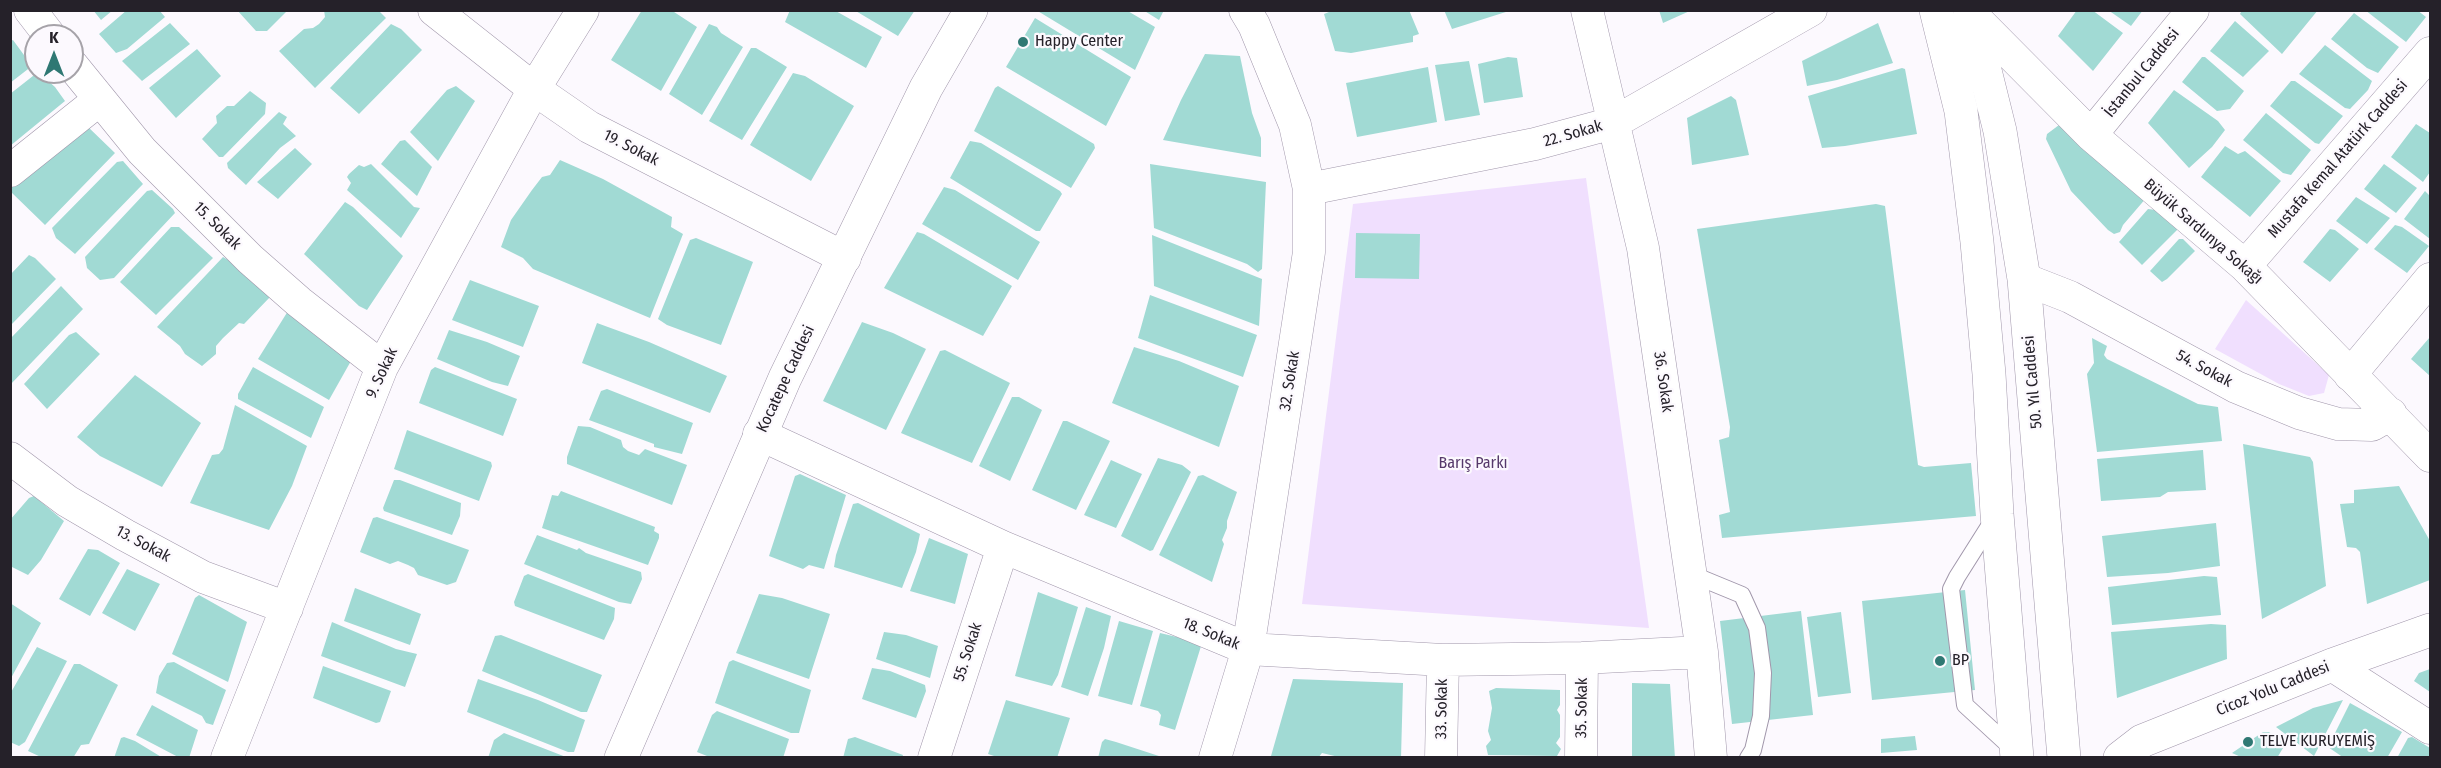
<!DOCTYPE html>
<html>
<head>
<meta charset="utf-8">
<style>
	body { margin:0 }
	#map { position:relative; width:2441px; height:768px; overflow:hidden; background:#fcf9fe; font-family:"Fira Sans Condensed",sans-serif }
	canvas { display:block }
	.frame { position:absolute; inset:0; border:12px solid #252129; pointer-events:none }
	.north { position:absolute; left:24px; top:24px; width:60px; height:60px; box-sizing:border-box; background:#fcf9fe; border:2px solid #a6a3a9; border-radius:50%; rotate:0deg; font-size:16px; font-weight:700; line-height:24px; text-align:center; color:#252129 }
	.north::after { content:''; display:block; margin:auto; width:21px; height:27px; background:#2f7873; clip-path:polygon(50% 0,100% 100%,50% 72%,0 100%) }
</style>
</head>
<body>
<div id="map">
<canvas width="2441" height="768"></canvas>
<div class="frame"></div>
<div class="north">K</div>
</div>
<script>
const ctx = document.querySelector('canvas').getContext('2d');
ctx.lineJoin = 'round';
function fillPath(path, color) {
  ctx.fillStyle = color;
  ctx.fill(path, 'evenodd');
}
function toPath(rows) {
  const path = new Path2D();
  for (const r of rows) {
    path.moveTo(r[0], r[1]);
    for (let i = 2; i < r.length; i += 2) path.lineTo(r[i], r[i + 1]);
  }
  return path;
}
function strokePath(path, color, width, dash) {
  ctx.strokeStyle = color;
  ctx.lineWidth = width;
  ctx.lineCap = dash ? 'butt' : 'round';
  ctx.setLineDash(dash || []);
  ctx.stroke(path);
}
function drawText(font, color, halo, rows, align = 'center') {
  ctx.font = font + ' "Fira Sans Condensed",sans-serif';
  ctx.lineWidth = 4.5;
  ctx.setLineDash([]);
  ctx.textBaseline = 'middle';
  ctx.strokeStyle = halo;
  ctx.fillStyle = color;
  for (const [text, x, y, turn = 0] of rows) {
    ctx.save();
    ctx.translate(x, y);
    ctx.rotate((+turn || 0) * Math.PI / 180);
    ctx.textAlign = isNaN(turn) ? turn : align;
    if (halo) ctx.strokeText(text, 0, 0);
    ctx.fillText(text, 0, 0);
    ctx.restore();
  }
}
fillPath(toPath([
	[1586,178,1649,628,1302,604,1353,204],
	[2246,300,2329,375,2324,393,2309,396,2279,384,2215,349]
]), '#f0dffe');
fillPath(toPath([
	[93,10,113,10,101,20],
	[127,10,159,10,165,17,127,49,116,53,99,34],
	[237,10,288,10,267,31,256,31],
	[324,10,378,10,386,18,315,88,279,51,304,29,313,28,319,24,325,17],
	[642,10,671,10,697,27,661,91,611,60],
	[790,10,834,10,882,37,866,68,785,22],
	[854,10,915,10,898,36],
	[1036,10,1126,10,1155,27,1135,70],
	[1143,10,1164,10,1159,20],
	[1334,10,1409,10,1419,34,1413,36,1413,42,1351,53,1335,51,1324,14],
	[1444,10,1509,10,1509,11,1452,29],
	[1659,10,1692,10,1663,23],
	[2077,10,2092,10,2123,33,2093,71,2058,36],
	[2108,10,2143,10,2131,26],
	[2242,10,2318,10,2282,54,2240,14],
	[2365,10,2417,10,2426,17,2406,42],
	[2354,13,2399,47,2378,73,2367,68,2331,39],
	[1035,18,1131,77,1106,126,1006,67],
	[2235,21,2269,51,2243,77,2210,51],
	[170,23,190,44,142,81,122,61],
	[1878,23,1893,63,1837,80,1807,86,1802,61],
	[391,24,401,29,422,50,359,114,330,88],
	[709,24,717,27,721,33,743,47,702,115,669,94],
	[13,40,32,66,10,83,10,41],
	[2325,45,2372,81,2368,90,2350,109,2345,108,2299,74],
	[751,48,756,48,787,67,742,140,709,121],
	[197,49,221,76,176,118,149,88],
	[1205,54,1240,56,1252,113,1261,138,1261,157,1163,140,1181,100],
	[1508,57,1517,58,1523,97,1484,103,1478,64],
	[2202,57,2205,57,2244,91,2230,109,2217,111,2182,82],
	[1469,61,1480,115,1445,121,1435,65],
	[1428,67,1437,122,1357,137,1346,83],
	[1902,68,1905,69,1917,134,1845,146,1822,148,1808,96],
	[38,72,55,87,65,101,10,146,10,94],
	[793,73,805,76,854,106,811,181,750,145],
	[2291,81,2295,81,2343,116,2319,144,2315,143,2270,106],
	[456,86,475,101,438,161,410,132,447,90],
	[998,86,1094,144,1095,148,1071,188,974,131,995,88],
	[2174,90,2218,121,2225,130,2212,147,2189,168,2148,123],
	[250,91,266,103,265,114,223,157,219,157,202,139,217,123,216,116,227,106,234,106],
	[1731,96,1736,100,1749,155,1692,165,1687,118],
	[279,112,287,117,283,124,296,136,280,148,246,185,228,168,227,163],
	[2266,113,2311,150,2291,175,2283,173,2243,140],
	[2416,124,2430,133,2430,172,2423,182,2391,157],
	[86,125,115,153,45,225,10,191,10,188,49,150],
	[2059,125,2147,197,2123,225,2120,232,2114,234,2108,230,2071,191,2046,139,2047,134],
	[405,140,432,167,417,196,381,164,400,141],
	[970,141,981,143,1060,191,1062,194,1040,231,1036,231,950,178],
	[2225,146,2238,154,2245,151,2281,181,2250,217,2201,177],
	[295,148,312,164,278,199,257,182],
	[560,160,603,179,672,217,671,227,683,234,650,318,533,269,523,258,501,247,511,220,532,190,542,177,550,175],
	[123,161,143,184,75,254,56,238,52,228,117,162],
	[371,164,414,207,420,208,401,238,347,190,351,183,347,177,349,174,359,165,364,167],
	[1150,164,1266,182,1262,269,1258,272,1247,264,1154,228],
	[2384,164,2417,188,2396,213,2364,189],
	[944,187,955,190,1040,242,1018,280,922,224],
	[152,190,173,209,175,213,114,278,100,280,87,268,85,257,147,191],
	[2425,191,2430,196,2430,239,2404,219],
	[2356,197,2390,218,2367,244,2336,221],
	[345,202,353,207,403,256,367,310,359,306,304,254],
	[1876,204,1885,206,1918,465,1924,467,1971,463,1976,516,1722,538,1719,515,1730,512,1719,440,1729,437,1730,427,1697,229],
	[2148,209,2156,210,2179,228,2142,265,2119,242],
	[2395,225,2402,227,2429,246,2407,273,2374,249],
	[171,227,179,227,213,258,156,315,120,282],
	[2330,229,2335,230,2359,249,2330,282,2303,262],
	[917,232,924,234,1012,286,983,336,884,288],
	[1356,233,1420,234,1419,279,1355,278],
	[1152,235,1262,279,1259,326,1154,286],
	[696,238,753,262,721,345,667,325,658,319,690,240],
	[2179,239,2183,239,2195,251,2167,279,2162,282,2150,271],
	[29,255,35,258,56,279,10,326,10,275],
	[223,257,235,264,271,296,244,324,239,323,223,338,216,346,216,354,202,366,185,354,180,346,157,327],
	[470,280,539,306,523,347,452,320],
	[61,286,83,309,10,385,10,339],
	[1150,295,1257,335,1243,377,1138,338],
	[288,311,356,352,329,400,258,359],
	[862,322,893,333,926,349,886,430,823,401],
	[597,323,649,342,727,376,710,413,582,363],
	[449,330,487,342,520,356,508,386,492,382,437,359],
	[76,332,100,354,47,409,24,384,69,335],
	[2430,337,2430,376,2411,359],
	[2092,338,2107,346,2104,355,2107,359,2198,404,2218,407,2222,441,2097,452,2087,374,2094,363],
	[1134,347,1179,361,1239,386,1219,447,1112,403],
	[945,350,1010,383,972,463,901,433,940,351],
	[253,367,324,407,311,438,238,399,238,394],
	[435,367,517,399,503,436,419,403,431,370],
	[135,375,201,423,162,487,100,456,77,437],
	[607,389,693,423,682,454,654,447,654,444,589,420,601,391],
	[1012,397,1019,397,1042,410,1010,481,979,466],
	[235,405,307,446,292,486,269,530,190,503,212,455,219,454,223,449],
	[1063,421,1067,421,1110,441,1076,510,1032,490],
	[578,426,590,427,621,440,623,447,628,451,639,455,645,449,687,465,672,505,567,464,567,457],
	[407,430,491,462,492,466,479,501,394,469],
	[2243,444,2310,457,2313,462,2326,586,2262,619],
	[2203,450,2206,490,2168,492,2160,497,2101,501,2097,459],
	[1158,458,1182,465,1191,472,1153,550,1150,551,1121,536],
	[1111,460,1142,474,1116,528,1084,515],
	[800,474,846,495,824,569,809,565,803,569,769,556,795,476],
	[1203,475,1237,492,1227,521,1227,528,1222,540,1224,544,1212,582,1159,555,1198,476],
	[394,480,400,480,461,503,460,516,452,535,384,511,383,508],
	[2399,486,2430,541,2430,580,2367,604,2360,552,2356,548,2347,547,2340,504,2354,503,2354,490],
	[561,491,655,527,654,531,659,534,659,538,648,565,542,528,552,495,558,496],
	[34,496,64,521,41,560,28,575,10,566,10,520,29,498],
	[858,503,920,534,916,552,902,588,834,567,836,555,853,504],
	[377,517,469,550,456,582,447,585,418,575,414,568,408,565,398,561,390,564,360,552,373,518],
	[2216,523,2220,566,2168,573,2107,577,2102,536],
	[537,535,577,550,579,548,586,553,641,572,642,579,631,604,619,602,524,564],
	[929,538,968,554,955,604,910,591],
	[88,549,98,550,120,563,90,616,59,599],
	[127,569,160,584,135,631,102,613],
	[528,574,615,608,614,619,604,640,515,606,514,602,524,576],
	[2204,576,2217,577,2221,615,2112,625,2108,587],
	[355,588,421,614,410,645,344,621],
	[1965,590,1975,690,1872,700,1862,601],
	[1038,592,1078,607,1058,675,1052,686,1015,676],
	[759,594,782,598,830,614,809,679,736,653],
	[199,595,247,622,228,682,172,654,195,598],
	[10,603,41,623,10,680],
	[1086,607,1111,616,1104,648,1088,696,1061,687],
	[1801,611,1813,715,1732,724,1720,621],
	[1841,612,1851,693,1818,697,1807,617],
	[1119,621,1153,631,1132,705,1098,696],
	[332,622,396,649,417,654,405,687,321,656],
	[2211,624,2226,625,2227,659,2117,698,2111,632],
	[884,632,906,635,938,646,930,678,876,659],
	[1160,633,1202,643,1175,730,1159,725,1161,715,1158,711,1140,706],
	[501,635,602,675,587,712,581,712,482,671,495,636],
	[37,647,67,661,25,742,19,746,10,742,10,694],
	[733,660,811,690,799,733,791,733,715,703,729,662],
	[174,662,226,690,213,725,206,723,202,716,156,693,159,676,167,663],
	[74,664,80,664,118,685,89,744,81,745,73,758,43,758,28,751],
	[323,666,391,691,380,722,376,723,313,698],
	[872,668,890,671,925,685,926,691,916,718,862,699],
	[2430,669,2430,692,2414,681,2419,673],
	[478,679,538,700,585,720,574,752,568,752,467,712],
	[1293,679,1403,683,1401,758,1343,758,1322,753,1318,758,1271,756],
	[1632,683,1670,684,1675,758,1632,758],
	[1496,688,1560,690,1560,705,1557,710,1560,715,1560,737,1556,743,1561,749,1557,756,1488,755,1486,746,1491,740,1488,731,1492,708,1489,691],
	[1006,700,1070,718,1057,758,1000,758,988,754],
	[2343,700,2314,756,2276,727,2313,708],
	[2350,703,2402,732,2387,758,2344,758,2328,747],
	[152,705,198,730,189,758,180,758,136,735],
	[717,711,789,739,783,758,712,758,697,752,712,715],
	[2263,732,2269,732,2286,743,2277,758,2243,758,2232,753],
	[504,733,566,757,566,758,488,758,494,740],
	[1915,736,1917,750,1881,753,1881,739],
	[124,737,135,741,163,758,114,758,121,738],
	[855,737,903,755,902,758,843,758,848,739],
	[2412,737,2430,748,2430,758,2397,758,2408,738],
	[1105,739,1116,742,1165,758,1098,758,1102,742]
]), '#a1dad4');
const service = toPath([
	[1993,520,1957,577,1951,589,1965,705,2015,751],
	[1691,574,1742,595,1757,628,1763,673,1761,716,1753,750,1748,758]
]);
const minor = toPath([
	[30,10,50,36],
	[434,10,534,89,589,127,845,258],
	[1587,10,1643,248,1702,652,1711,758],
	[1971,14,2091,135,2245,266,2430,456],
	[72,65,142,151,250,259,299,302,382,367],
	[2091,135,2193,10],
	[10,171,99,100],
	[1309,189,1535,144,1613,123,1811,10],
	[2245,266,2430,53],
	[2024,279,2070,297,2236,387,2299,413,2338,424,2372,425,2391,414],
	[2350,375,2430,279],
	[759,434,1003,547,1248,649,1443,660,1582,658,1702,652],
	[10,458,67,501,125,535,203,577,287,608],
	[2332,665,2430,728],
	[227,758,382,367,534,89,583,10],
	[934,758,1003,547],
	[1215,758,1248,649,1309,252,1309,189,1295,125,1254,25,1245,10],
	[1441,758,1443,660],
	[1581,758,1582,658]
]);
const tertiary = toPath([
	[621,758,785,378,926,88,971,10],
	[2120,758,2142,741,2332,665,2430,630]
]);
const primary = toPath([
	[1936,10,1961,111,1977,242,1989,374,1997,514,2017,758],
	[1970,10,2000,131,2024,279,2064,758]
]);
strokePath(service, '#a197ab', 18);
strokePath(minor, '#a197ab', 33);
strokePath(tertiary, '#a197ab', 34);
strokePath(primary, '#a197ab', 34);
strokePath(service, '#fff', 16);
strokePath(minor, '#fff', 32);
strokePath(tertiary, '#fff', 33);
strokePath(primary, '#fff', 33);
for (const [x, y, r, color] of [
	[1023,42,6,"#2f7873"],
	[1940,661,6,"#2f7873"],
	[2248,742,6,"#2f7873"]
]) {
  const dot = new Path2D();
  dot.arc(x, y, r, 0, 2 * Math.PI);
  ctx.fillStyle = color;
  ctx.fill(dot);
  strokePath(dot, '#fcf9fe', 2);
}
drawText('16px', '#252129', '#fcf9fe', [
	["Happy Center",1035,42],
	["BP",1952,661],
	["TELVE KURUYEMİŞ",2260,742]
], 'left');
drawText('16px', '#252129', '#fcf9fe', [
	["İstanbul Caddesi",2142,73,-51],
	["22. Sokak",1573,134,-16],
	["19. Sokak",631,148,27],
	["Mustafa Kemal Atatürk Caddesi",2338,159,-49],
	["15. Sokak",217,226,45],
	["Büyük Sardunya Sokağı",2203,232,41],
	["54. Sokak",2204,369,28],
	["9. Sokak",382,373,-65],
	["Kocatepe Caddesi",786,379,-65],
	["32. Sokak",1290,381,-81],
	["36. Sokak",1663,382,82],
	["50. Yıl Caddesi",2033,382,-95],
	["13. Sokak",143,544,28],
	["18. Sokak",1211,634,22],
	["55. Sokak",968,652,-72],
	["Cicoz Yolu Caddesi",2273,689,-22],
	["35. Sokak",1582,708,-89],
	["33. Sokak",1442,709,-89]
]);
drawText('16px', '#56396b', '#fcf9fe', [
	["Barış Parkı",1473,464]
]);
</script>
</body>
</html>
